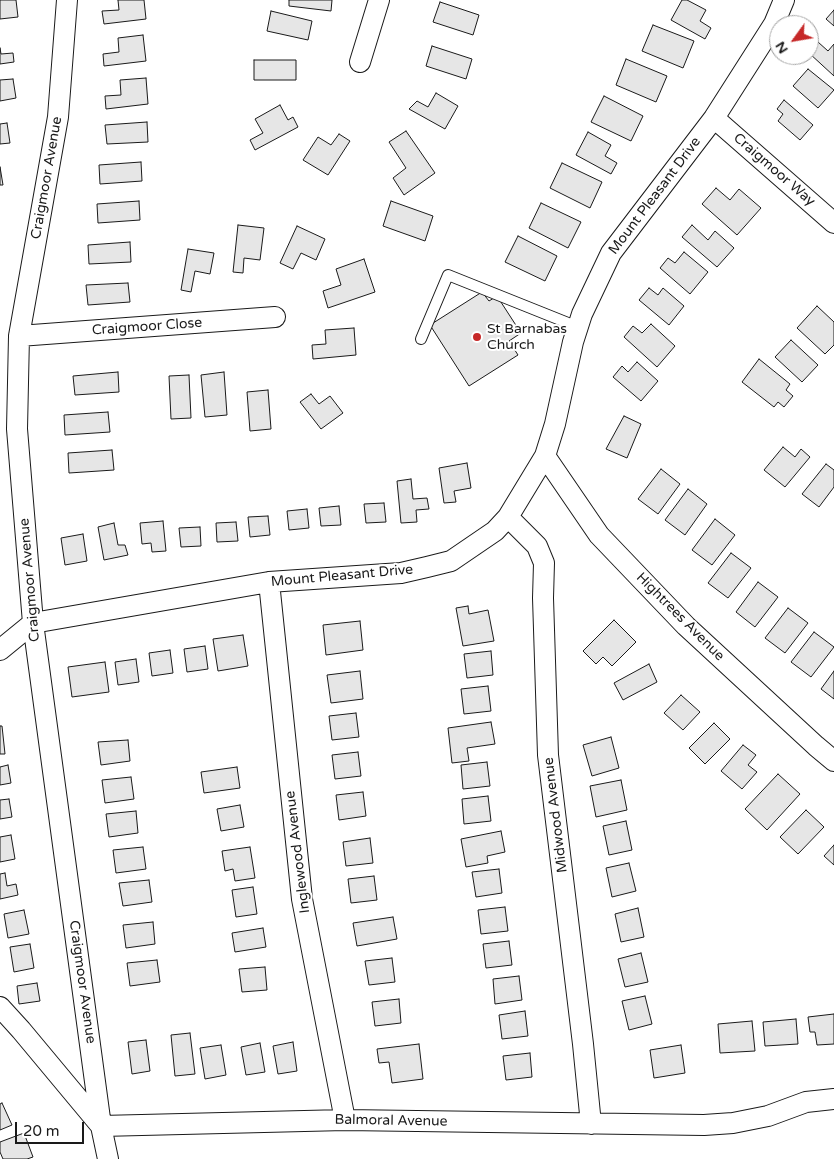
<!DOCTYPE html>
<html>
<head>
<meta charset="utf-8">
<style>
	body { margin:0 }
	#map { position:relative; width:834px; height:1159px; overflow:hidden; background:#fff; font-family:"Varela Round",sans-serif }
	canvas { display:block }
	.north { position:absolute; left:769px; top:15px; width:50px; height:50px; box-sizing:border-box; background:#fff; border:1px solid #a3a3a3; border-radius:50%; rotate:238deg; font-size:14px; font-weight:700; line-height:20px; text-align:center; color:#1a1a1a }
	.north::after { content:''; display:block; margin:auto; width:18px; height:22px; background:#c62828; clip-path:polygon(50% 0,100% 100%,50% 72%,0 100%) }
	.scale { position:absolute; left:15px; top:1122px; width:69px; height:22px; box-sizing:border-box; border:2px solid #1a1a1a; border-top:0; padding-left:6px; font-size:15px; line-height:18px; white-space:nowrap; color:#1a1a1a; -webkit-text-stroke:4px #fff; paint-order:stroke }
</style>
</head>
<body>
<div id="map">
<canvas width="834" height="1159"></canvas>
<div class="north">N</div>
<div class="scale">20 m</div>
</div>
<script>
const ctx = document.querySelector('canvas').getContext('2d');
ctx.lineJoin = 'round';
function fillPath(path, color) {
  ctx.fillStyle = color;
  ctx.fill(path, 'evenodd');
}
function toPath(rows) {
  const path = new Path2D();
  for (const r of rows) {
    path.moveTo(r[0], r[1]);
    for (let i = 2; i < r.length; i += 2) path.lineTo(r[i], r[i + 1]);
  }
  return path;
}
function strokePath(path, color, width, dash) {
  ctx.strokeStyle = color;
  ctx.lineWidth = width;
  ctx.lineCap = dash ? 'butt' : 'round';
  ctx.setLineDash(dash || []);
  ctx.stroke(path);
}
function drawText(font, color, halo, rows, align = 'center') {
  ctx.font = font + ' "Varela Round",sans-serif';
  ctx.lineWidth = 4;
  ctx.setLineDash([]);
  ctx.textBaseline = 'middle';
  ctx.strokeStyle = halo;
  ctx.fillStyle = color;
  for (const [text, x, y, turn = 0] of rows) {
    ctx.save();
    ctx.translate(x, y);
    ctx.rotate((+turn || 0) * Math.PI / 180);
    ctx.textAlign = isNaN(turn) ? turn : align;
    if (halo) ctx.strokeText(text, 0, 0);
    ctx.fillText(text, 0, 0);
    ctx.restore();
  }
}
const building = toPath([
	[0,0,16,0,18,17,0,19,0,0],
	[118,0,144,0,146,19,104,24,102,11,119,10,118,0],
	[289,0,332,0,331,11,289,6,289,0],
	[682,0,687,0,706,10,700,21,711,28,705,39,671,20,682,0],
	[440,2,479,15,473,35,433,22,440,2],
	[834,10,834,26,826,19,834,10],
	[271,11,312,21,308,40,267,31,271,11],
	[653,25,694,41,683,68,642,51,653,25],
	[143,35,146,61,104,66,103,54,119,52,118,38,143,35],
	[818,42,828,51,834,44,834,76,809,53,818,42],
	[432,46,472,59,466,79,426,66,432,46],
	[0,48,1,54,13,53,14,62,0,64,0,48],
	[626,59,667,76,656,102,616,85,626,59],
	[254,60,296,60,296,80,254,80,254,60],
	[808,69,834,90,818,108,793,86,808,69],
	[146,78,148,104,106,109,105,96,121,95,120,80,146,78],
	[13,79,16,98,0,101,0,80,13,79],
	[436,93,458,106,445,129,409,109,417,101,428,107,436,93],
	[604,96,643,116,631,141,591,122,604,96],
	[784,100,813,125,800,140,778,121,783,114,777,109,784,100],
	[280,105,288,120,293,117,298,127,255,150,250,140,263,133,255,119,280,105],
	[147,122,148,142,107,144,105,125,147,122],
	[7,123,10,143,0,144,0,124,7,123],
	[406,131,435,173,404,195,393,178,406,168,389,142,406,131],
	[588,132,611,145,605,156,617,163,611,174,576,155,588,132],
	[339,134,350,141,328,175,303,160,318,137,331,145,339,134],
	[141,162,142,181,100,184,99,165,141,162],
	[562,163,602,182,590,208,550,188,562,163],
	[0,167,3,185,0,185,0,167],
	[716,188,730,200,739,189,761,208,737,235,702,204,716,188],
	[139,201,140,220,98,223,97,204,139,201],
	[391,201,433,216,425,241,383,226,391,201],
	[541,203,581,222,568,248,529,228,541,203],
	[238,225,264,228,260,260,244,258,243,273,233,272,238,225],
	[692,225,708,240,715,231,734,248,717,267,682,237,692,225],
	[297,226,325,239,316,260,301,253,293,269,280,263,297,226],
	[518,236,557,256,545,281,505,262,518,236],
	[130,242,131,262,89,264,88,245,130,242],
	[188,249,214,253,210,274,195,271,191,292,181,290,188,249],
	[684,252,708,272,690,294,660,268,668,258,675,263,684,252],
	[364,259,375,292,328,308,323,291,341,285,336,269,364,259],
	[128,283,130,302,88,305,86,285,128,283],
	[649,288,658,295,663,288,684,306,669,325,639,300,649,288],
	[482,292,489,301,497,296,521,333,509,341,518,355,469,386,430,325,482,292],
	[817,306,834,322,834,345,825,354,797,328,817,306],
	[651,324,675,346,657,367,624,337,633,326,642,333,651,324],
	[354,328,356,355,313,359,312,345,326,344,325,330,354,328],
	[791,340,818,365,802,382,775,357,791,340],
	[759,359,790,384,786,390,793,396,784,407,778,402,774,407,742,382,759,359],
	[637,362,658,381,641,401,613,377,622,366,628,372,637,362],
	[118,372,119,392,75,395,73,376,118,372],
	[224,372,227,415,205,417,201,375,224,372],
	[189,375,191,418,171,419,169,376,189,375],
	[268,390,271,429,250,431,247,392,268,390],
	[311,394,319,404,330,396,343,413,321,429,300,402,311,394],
	[108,412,110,432,65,435,64,415,108,412],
	[624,416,641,424,627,458,606,449,624,416],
	[783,447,795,457,801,449,810,457,785,487,764,470,783,447],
	[112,450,114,470,69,473,68,453,112,450],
	[467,463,471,488,454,491,456,502,444,503,439,468,467,463],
	[826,464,834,470,834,487,819,507,802,494,826,464],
	[661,469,680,484,658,514,638,499,661,469],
	[411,479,413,499,427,498,429,509,416,510,417,522,401,523,397,481,411,479],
	[688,489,707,504,685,535,665,520,688,489],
	[384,503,386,522,366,523,364,504,384,503],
	[339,506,341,525,321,526,319,508,339,506],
	[307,509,309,528,289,530,287,511,307,509],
	[268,516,270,535,250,537,248,517,268,516],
	[715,519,735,535,712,565,692,550,715,519],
	[163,521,166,551,152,552,151,543,142,544,140,523,163,521],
	[236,522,238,541,217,542,216,523,236,522],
	[114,523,118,545,125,545,128,555,104,560,98,527,114,523],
	[200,527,201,546,181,547,179,528,200,527],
	[83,534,87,561,65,565,61,538,83,534],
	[731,553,751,568,728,598,708,583,731,553],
	[758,582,778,597,755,627,736,612,758,582],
	[468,606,469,614,488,610,494,641,463,646,456,608,468,606],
	[788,608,808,623,785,653,765,638,788,608],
	[614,620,636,642,612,666,603,657,596,664,583,651,614,620],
	[360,621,363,650,326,655,323,625,360,621],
	[814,632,834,647,811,677,791,662,814,632],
	[243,635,248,666,218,671,213,639,243,635],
	[205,646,208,669,187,672,184,649,205,646],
	[170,650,173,673,152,676,149,653,170,650],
	[491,651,493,675,467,678,464,654,491,651],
	[136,659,139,682,118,685,115,662,136,659],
	[105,662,109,692,72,697,68,667,105,662],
	[649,664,657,682,623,700,614,683,649,664],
	[360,671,363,699,331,703,327,675,360,671],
	[834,671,834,699,821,689,834,671],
	[488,686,491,711,464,714,461,689,488,686],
	[681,695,700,712,683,730,664,713,681,695],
	[356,713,359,737,332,740,329,716,356,713],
	[491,722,495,744,467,748,469,761,452,763,448,728,491,722],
	[714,723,730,739,705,764,689,748,714,723],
	[0,726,2,726,5,754,0,754,0,726],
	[611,737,619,768,592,776,583,745,611,737],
	[128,740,130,761,101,765,98,742,128,740],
	[743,745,756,755,748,765,757,772,742,789,721,771,743,745],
	[358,752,361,776,335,779,332,755,358,752],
	[487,762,490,786,463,789,461,765,487,762],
	[8,765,11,783,0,785,0,767,8,765],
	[237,767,240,788,204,793,201,772,237,767],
	[778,774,800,794,767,830,745,809,778,774],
	[131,777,134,799,105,803,102,780,131,777],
	[621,780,627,810,596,817,590,786,621,780],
	[363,792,366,816,339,820,336,795,363,792],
	[488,796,491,821,464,824,462,799,488,796],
	[9,799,12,817,0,819,0,800,9,799],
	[240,805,244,827,221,831,217,809,240,805],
	[806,810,824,827,798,854,780,837,806,810],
	[136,811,138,833,109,837,106,814,136,811],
	[626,821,632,850,609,855,603,826,626,821],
	[501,831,505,852,487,856,488,863,466,867,461,839,501,831],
	[11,835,15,859,0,862,0,837,11,835],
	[370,838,373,863,346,866,343,842,370,838],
	[834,845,834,865,824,856,834,845],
	[143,847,146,869,116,873,113,850,143,847],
	[250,847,255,878,235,881,233,869,225,871,222,851,250,847],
	[629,863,636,891,612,897,606,868,629,863],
	[499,869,502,893,476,897,472,872,499,869],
	[5,873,7,886,16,884,18,895,0,899,0,874,5,873],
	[374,876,377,900,351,903,348,879,374,876],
	[149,880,152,902,123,906,119,883,149,880],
	[253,887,257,914,236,917,232,890,253,887],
	[505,907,508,931,481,934,478,910,505,907],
	[638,908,644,937,621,942,615,914,638,908],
	[24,910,29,934,8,938,4,914,24,910],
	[393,917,397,939,357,946,353,923,393,917],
	[153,922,155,944,126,948,123,925,153,922],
	[263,928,266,947,235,952,232,933,263,928],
	[509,941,512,965,486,968,483,944,509,941],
	[30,944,34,968,14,972,10,947,30,944],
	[641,953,648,982,625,987,618,959,641,953],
	[392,958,395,982,369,985,365,961,392,958],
	[157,960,160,982,130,986,127,963,157,960],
	[265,967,267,990,242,992,239,969,265,967],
	[519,976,522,1000,495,1004,493,979,519,976],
	[37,983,40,1001,19,1004,17,986,37,983],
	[645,996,652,1024,629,1030,622,1001,645,996],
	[399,999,401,1023,375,1026,372,1002,399,999],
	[525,1011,528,1036,502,1039,499,1015,525,1011],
	[834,1014,834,1044,817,1045,815,1032,810,1032,808,1017,834,1014],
	[796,1019,798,1044,765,1046,763,1022,796,1019],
	[752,1021,755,1051,720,1053,718,1024,752,1021],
	[190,1033,195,1074,175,1076,171,1035,190,1033],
	[146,1040,150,1071,132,1074,128,1042,146,1040],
	[293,1042,297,1071,278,1074,273,1046,293,1042],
	[260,1043,265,1072,246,1075,241,1047,260,1043],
	[419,1044,423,1079,392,1083,389,1062,379,1063,377,1049,419,1044],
	[221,1045,226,1075,205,1079,200,1048,221,1045],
	[681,1045,685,1073,654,1078,650,1050,681,1045],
	[530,1053,532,1077,506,1080,503,1056,530,1053],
	[2,1103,12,1125,0,1130,0,1104,2,1103],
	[24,1133,33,1157,27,1159,3,1159,0,1152,0,1142,24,1133]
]);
fillPath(building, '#e6e6e6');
strokePath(building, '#1a1a1a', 1);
const lane = toPath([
	[421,339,448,275,578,327]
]);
const street = toPath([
	[67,0,58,117,19,336,17,429,33,623,101,1126,108,1159],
	[360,62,379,0],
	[714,118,834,223],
	[19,336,275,317],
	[545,456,599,535,686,626,816,746,834,761],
	[508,517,537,546,544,563,543,598,548,755,583,1044,591,1124],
	[269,582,302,899,345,1120],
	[0,650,33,623,269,582,401,573,427,567,451,561,495,531,508,517,545,456,555,424,573,342,582,314,611,253,714,118,774,24,784,0],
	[0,1007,21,1030,101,1126,345,1120,704,1125,733,1123,768,1116,806,1102,834,1099]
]);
strokePath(lane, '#1a1a1a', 12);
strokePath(street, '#1a1a1a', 22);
strokePath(lane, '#fff', 10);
strokePath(street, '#fff', 20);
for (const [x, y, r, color] of [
	[477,337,5,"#c62828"]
]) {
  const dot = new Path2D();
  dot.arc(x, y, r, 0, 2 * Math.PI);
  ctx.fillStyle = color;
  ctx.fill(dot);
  strokePath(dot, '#fff', 2);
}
drawText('14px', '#1a1a1a', '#fff', [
	["Craigmoor Way",774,170,41],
	["Craigmoor Avenue",47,178,-80],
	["Mount Pleasant Drive",655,196,-53],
	["Craigmoor Close",147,327,-4],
	["Mount Pleasant Drive",342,576,-5],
	["Craigmoor Avenue",30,580,-95],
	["Hightrees Avenue",680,617,45],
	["Midwood Avenue",556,815,-97],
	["Inglewood Avenue",298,852,-97],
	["Craigmoor Avenue",82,982,82],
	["Balmoral Avenue",391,1121,1]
]);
drawText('14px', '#1a1a1a', '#fff', [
	["St Barnabas",487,329],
	["Church",487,345]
], 'left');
</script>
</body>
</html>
